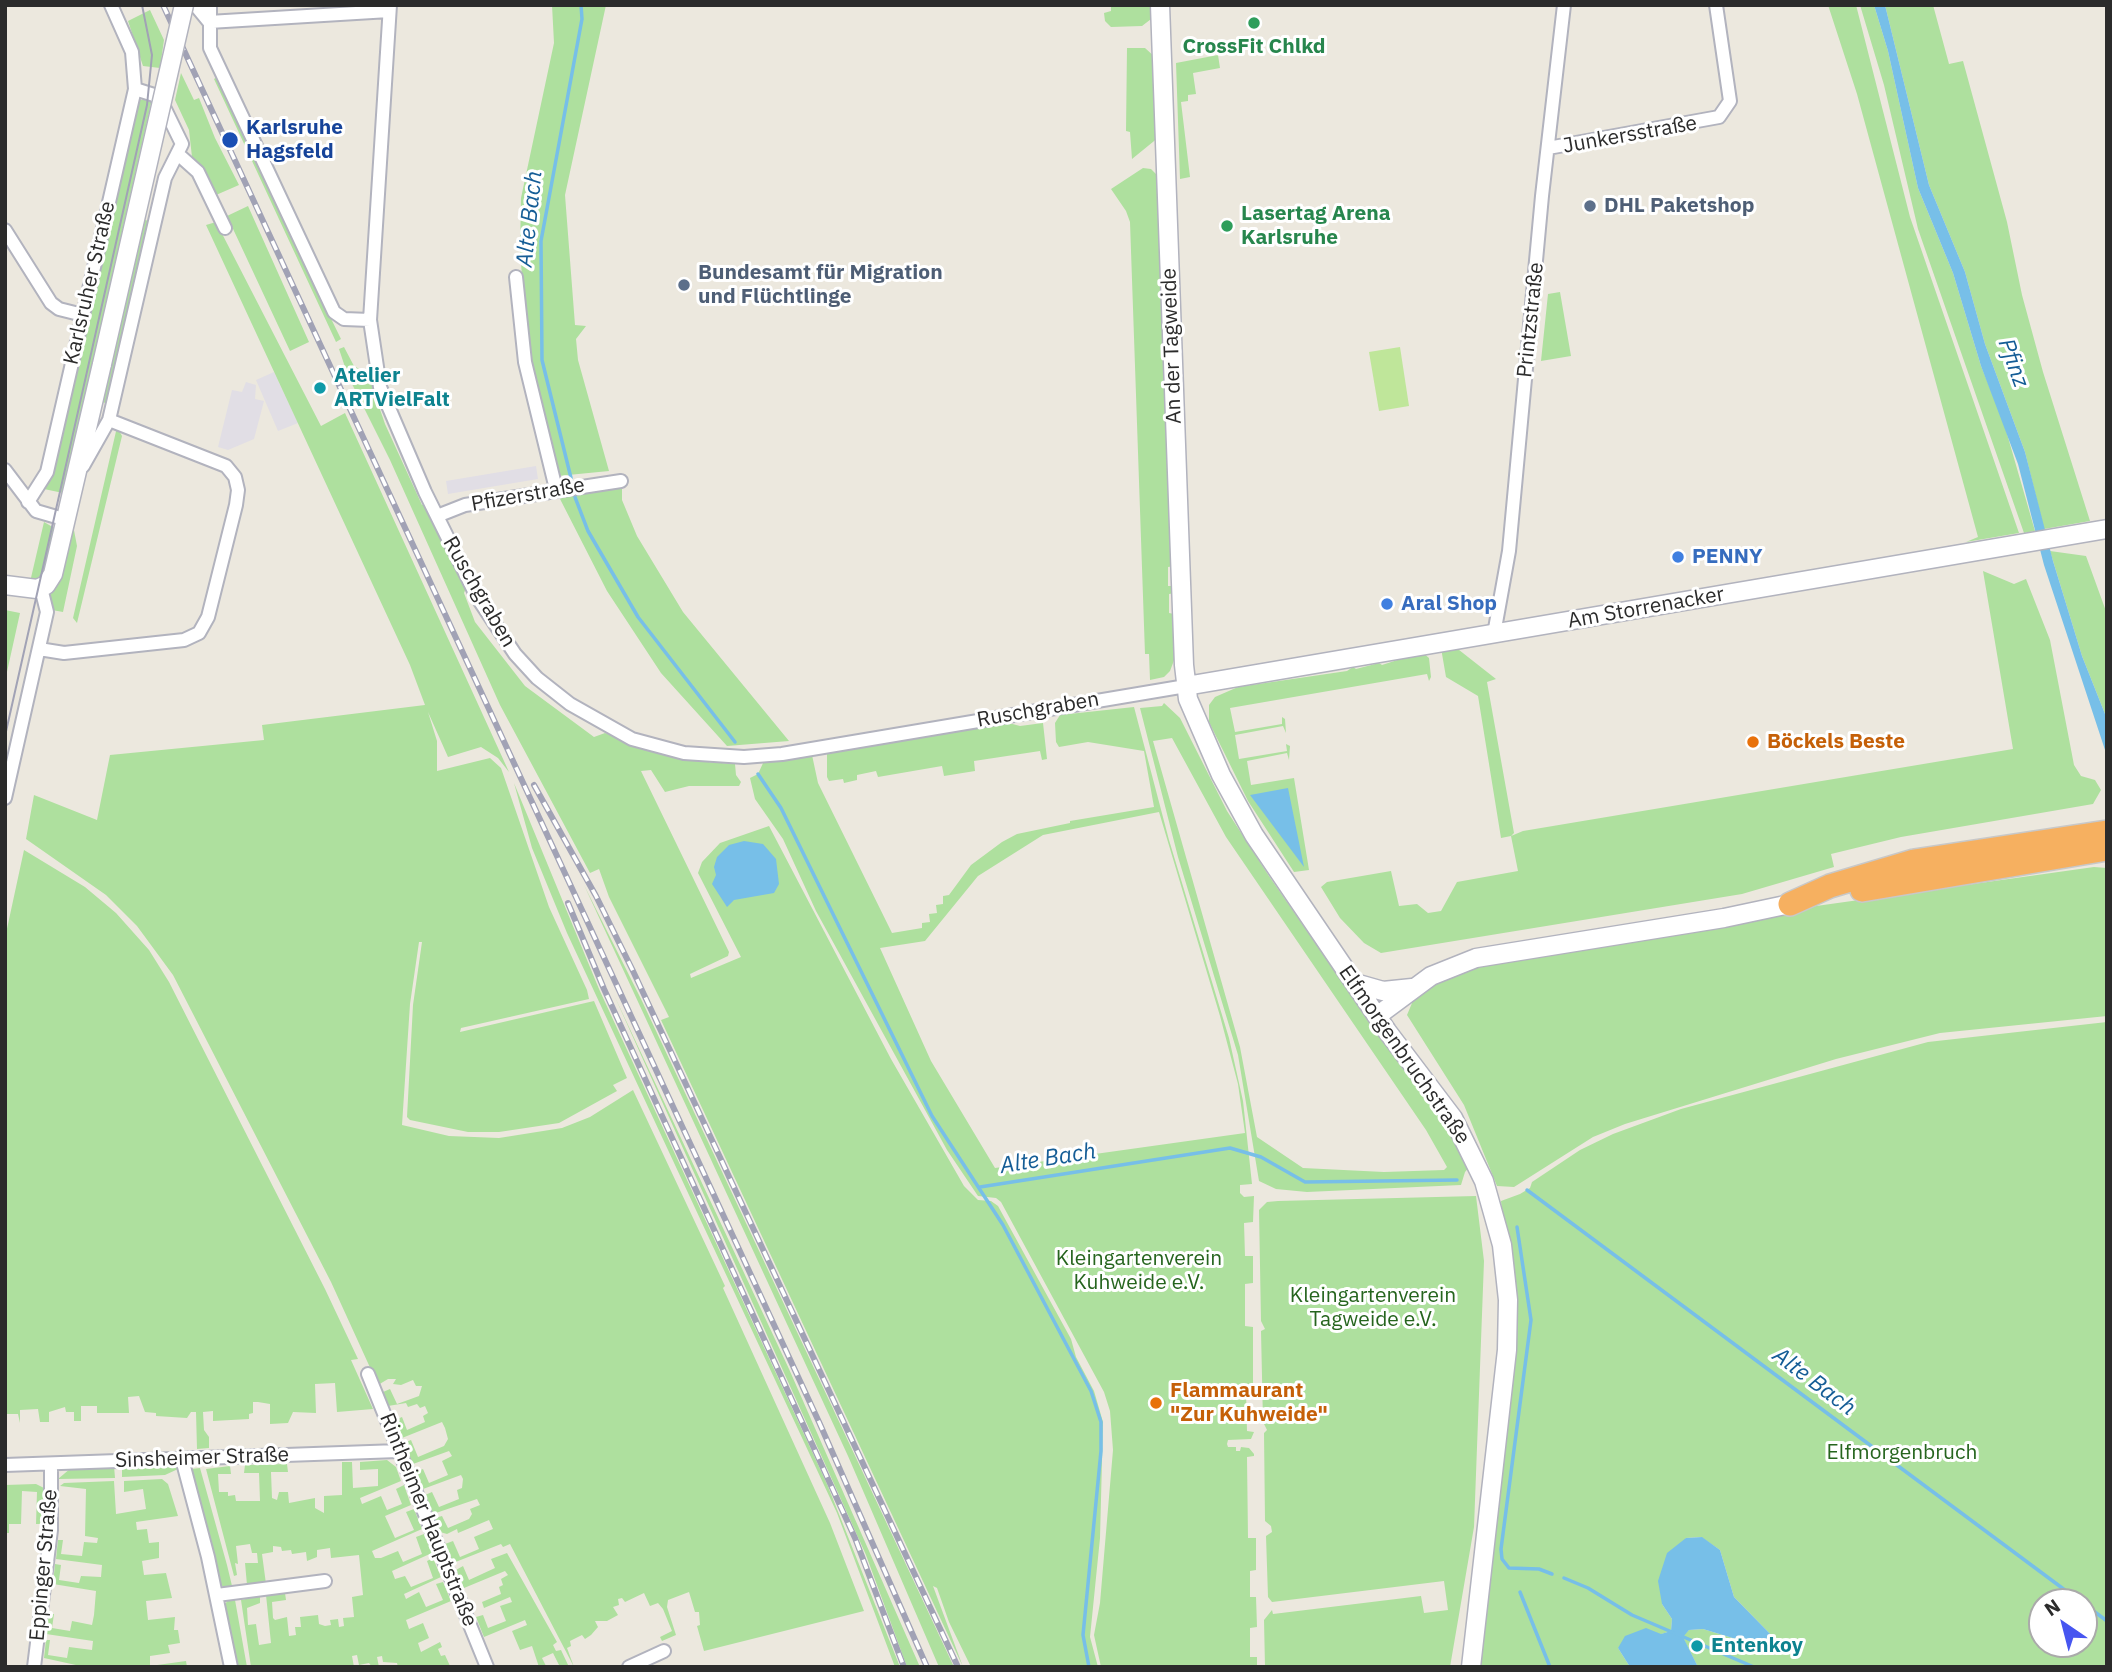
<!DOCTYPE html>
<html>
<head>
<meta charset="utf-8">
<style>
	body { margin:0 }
	#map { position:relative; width:2112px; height:1672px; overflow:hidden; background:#ece8de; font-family:"IBM Plex Sans",sans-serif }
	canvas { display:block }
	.frame { position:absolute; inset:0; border:7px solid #2b2b2b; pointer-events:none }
	.north { position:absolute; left:2028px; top:1588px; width:70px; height:70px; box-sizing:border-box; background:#fff; border:2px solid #aaa; border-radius:50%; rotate:325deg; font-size:19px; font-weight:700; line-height:28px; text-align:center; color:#2b2b2b }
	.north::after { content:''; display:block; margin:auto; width:24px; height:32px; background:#4756f0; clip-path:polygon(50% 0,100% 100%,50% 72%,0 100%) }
</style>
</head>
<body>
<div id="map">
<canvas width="2112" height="1672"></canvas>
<div class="frame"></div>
<div class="north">N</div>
</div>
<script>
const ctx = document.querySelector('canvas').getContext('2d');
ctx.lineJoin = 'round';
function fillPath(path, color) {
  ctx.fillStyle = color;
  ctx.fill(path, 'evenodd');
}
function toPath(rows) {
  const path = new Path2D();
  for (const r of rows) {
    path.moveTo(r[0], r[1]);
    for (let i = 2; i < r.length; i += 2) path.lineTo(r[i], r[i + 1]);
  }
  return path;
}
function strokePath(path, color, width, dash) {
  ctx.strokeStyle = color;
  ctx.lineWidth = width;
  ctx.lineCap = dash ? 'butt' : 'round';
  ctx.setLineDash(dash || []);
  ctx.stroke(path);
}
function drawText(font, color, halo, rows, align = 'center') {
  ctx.font = font + ' "IBM Plex Sans",sans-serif';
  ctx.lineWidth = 6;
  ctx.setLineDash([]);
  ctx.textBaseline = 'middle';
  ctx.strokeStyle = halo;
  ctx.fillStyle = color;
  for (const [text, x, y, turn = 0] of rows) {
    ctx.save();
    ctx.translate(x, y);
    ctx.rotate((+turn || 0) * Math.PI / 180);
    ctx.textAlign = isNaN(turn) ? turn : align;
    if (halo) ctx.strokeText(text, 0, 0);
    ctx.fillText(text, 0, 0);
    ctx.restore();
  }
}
fillPath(toPath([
	[274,372,298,423,278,431,256,380],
	[246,382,256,385,255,399,264,401,254,439,228,450,218,447,232,390,242,392],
	[536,466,538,479,448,494,446,481]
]), '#e1dee5');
fillPath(toPath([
	[552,5,606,5,565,195,575,325,586,326,576,339,578,360,609,471,558,476,529,365,520,251,521,198,554,43],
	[1111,5,1155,5,1155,16,1142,26,1111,27,1105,21,1104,13,1111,11],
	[1828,5,1856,5,1910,217,2019,533,1966,542,1978,537,1857,94],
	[1860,5,1874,5,1888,51,1918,188,1953,273,1981,366,2003,420,2035,531,2024,533,1918,229,1884,85],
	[1885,5,1933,5,1949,64,1963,61,2007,222,2022,295,2043,372,2090,521,2044,529,2025,452,1985,344,1965,272,1929,185],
	[150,10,164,40,160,68,143,66,128,21],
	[1127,48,1145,48,1156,58,1159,137,1132,159,1130,132,1126,131],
	[1218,55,1220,68,1193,73,1196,94,1188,95,1188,101,1181,102,1190,177,1180,179,1176,63],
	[181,73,194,100,199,98,215,138,239,185,216,195,192,157,189,130,175,100],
	[217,77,312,280,341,339,336,342,214,79],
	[152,99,63,493,44,489,51,476,137,105,140,100],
	[1143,168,1151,169,1160,178,1175,566,1168,567,1168,586,1176,586,1176,593,1169,594,1169,613,1174,614,1176,655,1170,671,1164,677,1150,680,1149,654,1145,654,1130,222,1126,211,1111,189],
	[248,206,309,342,290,351,227,216],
	[145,220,149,221,107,404,103,402],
	[216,222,321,426,345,413,509,772,498,758,481,747,448,757,428,712,437,741,437,771,490,758,501,768,549,907,587,990,589,999,461,1028,460,1032,594,1001,627,1078,613,1085,617,1091,559,1123,499,1132,468,1132,410,1120,407,1117,413,1005,422,942,419,942,410,1004,402,1125,449,1136,499,1138,562,1128,590,1117,633,1090,725,1286,723,1288,830,1523,864,1611,704,1651,697,1626,700,1625,699,1612,695,1612,689,1592,668,1600,667,1607,676,1635,662,1641,660,1637,672,1631,663,1609,658,1603,650,1606,644,1593,625,1602,622,1598,618,1599,619,1605,613,1607,618,1615,607,1621,595,1621,598,1627,591,1635,585,1639,582,1635,570,1641,571,1646,567,1648,574,1667,510,1544,503,1547,501,1544,453,1563,445,1544,453,1541,460,1557,479,1549,474,1537,493,1529,489,1520,458,1533,457,1529,447,1534,440,1532,435,1518,442,1516,448,1528,469,1519,472,1514,470,1509,480,1505,477,1499,433,1514,425,1495,432,1492,439,1507,459,1499,457,1490,462,1488,463,1479,461,1475,423,1489,416,1472,423,1469,429,1483,448,1475,442,1461,452,1456,449,1451,413,1464,404,1443,411,1440,418,1457,444,1446,448,1439,445,1428,442,1422,402,1438,395,1420,402,1417,407,1430,425,1422,423,1416,428,1413,425,1406,420,1408,417,1404,408,1407,406,1403,388,1406,383,1392,390,1389,397,1404,419,1396,422,1386,416,1386,413,1380,401,1385,393,1384,396,1379,388,1379,378,1385,331,1282,173,975,137,926,106,895,26,839,34,795,97,820,110,755,264,740,262,725,425,705,410,665,206,225],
	[1560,292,1571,356,1541,361,1548,294],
	[344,347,354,366,368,374,385,424,422,505,426,504,466,588,464,593,475,622,525,686,594,737,605,733,651,751,695,761,735,764,736,775,741,782,739,786,689,786,665,792,651,770,641,771,729,952,728,956,690,974,691,978,741,957,698,873,702,862,720,843,769,826,891,1059,964,1186,978,1200,991,1201,998,1206,1071,1339,1076,1357,1094,1391,1103,1422,1100,1538,1090,1637,1098,1667,971,1667,949,1622,937,1588,933,1586,963,1667,661,1020,669,1017,609,897,599,869,590,873,500,705,390,460,348,376,339,349],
	[117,427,122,436,77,623,73,618],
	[622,485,622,500,637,536,683,612,789,741,727,746,661,673,607,591,559,497],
	[44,522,56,529,50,567,42,579,30,582],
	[73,525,77,546,63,612,52,610,50,596,61,575],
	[2050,551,2086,556,2107,614,2107,719,2082,656],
	[1983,571,2014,584,2026,579,2050,640,2074,765,2081,776,2095,780,2101,790,2093,804,1901,837,1831,854,1834,867,1742,894,1381,953,1364,943,1340,918,1321,887,1327,882,1391,871,1399,906,1417,904,1428,913,1441,911,1457,882,1518,871,1511,836,1501,838,1478,696,1446,677,1441,648,1454,646,1496,679,1487,682,1514,833,1511,836,1523,831,2013,749],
	[5,610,20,613,5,681,7,621],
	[1422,652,1429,658,1431,677,1429,681,1427,674,1230,708,1235,732,1282,724,1282,717,1285,719,1286,733,1283,726,1235,735,1239,759,1287,751,1286,744,1290,746,1289,760,1287,753,1247,761,1251,785,1294,778,1309,870,1294,872,1248,801,1209,722,1209,705,1215,697,1238,687,1347,671,1353,667,1356,669,1379,663,1382,665],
	[1164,703,1180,718,1227,811,1269,876,1384,1042,1440,1111,1471,1165,1465,1172,1461,1185,1307,1192,1276,1189,1259,1181,1238,1055,1178,857,1140,708,1162,706],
	[1172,738,1226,837,1426,1130,1447,1167,1444,1170,1384,1172,1303,1168,1257,1137,1240,1047,1153,741],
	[1134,707,1169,840,1229,1038,1243,1101,1252,1184,1240,1185,1240,1193,1244,1197,1254,1196,1253,1222,1244,1223,1245,1256,1253,1256,1253,1283,1245,1284,1245,1326,1253,1327,1253,1391,1246,1391,1247,1431,1254,1432,1251,1439,1228,1440,1227,1444,1228,1447,1236,1447,1236,1451,1240,1451,1241,1447,1249,1448,1254,1454,1254,1456,1247,1457,1248,1538,1256,1538,1256,1570,1250,1571,1250,1597,1256,1597,1257,1627,1250,1628,1250,1657,1257,1657,1257,1667,1101,1667,1094,1635,1100,1603,1113,1450,1110,1411,1104,1392,1001,1202,996,1198,978,1196,947,1150,816,911,783,839,755,799,750,778,758,774,764,761,812,755,818,783,892,933,922,928,922,923,930,922,929,914,937,913,936,905,943,904,943,896,949,895,971,865,1002,842,1017,834,1070,823,1070,821,1154,807,1144,751,1088,742,1059,747,1056,742,1055,723,1060,715],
	[1159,812,1220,1016,1238,1084,1245,1133,995,1168,931,1061,880,948,925,941,978,876,1043,835],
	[1005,722,1020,726,1043,723,1047,759,1042,760,1040,751,974,761,975,771,944,776,942,766,878,777,876,771,857,775,857,780,844,783,843,779,829,781,827,777,827,752],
	[514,783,599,989,827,1484,900,1667,895,1667,837,1513,567,933,532,848],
	[24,850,85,887,116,913,149,950,169,982,325,1289,358,1359,351,1360,373,1409,337,1412,335,1383,315,1384,316,1413,293,1412,288,1423,270,1424,270,1404,258,1402,253,1402,253,1413,249,1414,249,1419,213,1421,213,1411,203,1412,204,1430,209,1437,209,1448,197,1449,196,1412,191,1412,187,1418,156,1416,156,1413,145,1412,139,1396,128,1397,129,1413,97,1413,97,1406,81,1406,81,1421,74,1421,74,1412,66,1412,65,1407,49,1412,49,1422,40,1422,38,1409,20,1410,20,1423,18,1414,5,1414,5,938],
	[2094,867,2107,868,2107,1016,1940,1033,1836,1059,1625,1124,1593,1137,1514,1187,1497,1186,1464,1105,1407,1015,1415,996,1441,979,1490,961,1614,945,1802,908],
	[584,885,642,1001,954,1667,939,1667,848,1456],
	[614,995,789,1369,920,1667,907,1667,866,1555],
	[2107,1022,2107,1667,1698,1667,1682,1636,1689,1630,1703,1629,1759,1646,1773,1655,1780,1644,1734,1597,1720,1550,1701,1537,1686,1538,1662,1604,1672,1619,1671,1631,1618,1648,1630,1667,1477,1667,1506,1445,1514,1351,1501,1201,1520,1194,1530,1188,1532,1182,1580,1150,1613,1134,1681,1109,1928,1042],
	[2042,1602,2084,1602,2084,1644,2042,1644],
	[1476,1196,1484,1261,1474,1527,1450,1667,1265,1667,1264,1620,1272,1610,1273,1614,1421,1596,1424,1613,1448,1610,1444,1581,1272,1602,1268,1597,1266,1536,1272,1532,1271,1526,1265,1521,1264,1433,1267,1430,1263,1422,1261,1331,1265,1329,1261,1321,1259,1210,1267,1202,1278,1201],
	[387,1460,396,1467,401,1481,360,1498,362,1504,381,1496,387,1510,402,1504,396,1489,404,1485,411,1505,385,1516,395,1538,414,1530,406,1512,414,1509,422,1529,372,1551,375,1558,381,1558,398,1551,403,1562,422,1554,416,1537,424,1534,432,1553,392,1571,395,1579,405,1576,411,1587,433,1578,427,1561,433,1558,441,1577,404,1594,406,1599,419,1592,426,1607,443,1600,436,1584,443,1582,451,1601,406,1620,409,1629,423,1623,429,1638,418,1643,421,1652,440,1642,442,1647,438,1649,441,1656,445,1655,450,1666,398,1667,397,1663,383,1662,382,1656,377,1657,379,1667,372,1667,369,1663,359,1665,357,1655,352,1656,354,1667,251,1667,241,1600,260,1596,260,1603,247,1608,248,1625,256,1624,259,1645,271,1643,266,1595,285,1593,286,1600,272,1602,273,1618,275,1620,287,1617,289,1636,296,1635,295,1627,301,1627,300,1617,318,1615,319,1624,325,1626,331,1625,330,1620,338,1619,339,1627,344,1626,343,1618,354,1617,352,1597,363,1595,359,1555,331,1558,330,1548,317,1550,317,1557,307,1561,306,1552,292,1554,291,1550,282,1551,281,1547,273,1546,273,1552,262,1554,266,1584,247,1585,245,1563,258,1563,257,1553,252,1553,250,1544,236,1546,238,1564,235,1563,237,1575,234,1576,206,1469,230,1466,231,1474,218,1474,219,1492,228,1492,228,1496,235,1495,236,1501,260,1501,259,1473,244,1473,245,1465,287,1464,288,1472,271,1472,272,1498,277,1500,279,1492,288,1492,289,1503,315,1498,315,1508,324,1513,324,1496,342,1495,342,1462,352,1462,353,1488,378,1486,378,1469,360,1470,360,1462],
	[171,1465,178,1469,165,1475,122,1477,122,1466],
	[114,1466,115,1478,58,1479,71,1468],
	[200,1468,227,1565,233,1590,226,1589,220,1584,190,1475,191,1469],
	[162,1479,168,1484,178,1516,136,1522,137,1530,147,1529,149,1543,159,1542,159,1558,142,1561,144,1575,166,1573,172,1598,146,1601,148,1620,175,1617,174,1630,178,1630,180,1643,168,1645,170,1653,150,1656,150,1666,186,1661,187,1667,85,1667,44,1658,46,1640,50,1640,48,1655,67,1658,69,1647,92,1650,93,1641,46,1634,49,1614,54,1614,52,1628,70,1631,72,1621,92,1625,94,1615,96,1591,53,1584,55,1564,61,1565,59,1580,79,1583,81,1576,101,1577,102,1565,56,1559,58,1540,63,1540,61,1554,82,1556,84,1542,97,1543,98,1538,85,1536,86,1489,60,1486,64,1483,114,1481,116,1514,146,1509,143,1489,124,1492,124,1481],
	[36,1484,44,1488,44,1524,36,1524,37,1492,22,1491,21,1524,9,1524,9,1533,5,1533,5,1485],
	[507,1553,557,1642,553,1645,556,1651,561,1650,569,1667,560,1667,553,1653,542,1658,546,1666,539,1667,532,1646,520,1650,512,1631,527,1625,525,1620,484,1637,476,1617,483,1615,488,1628,506,1621,500,1606,512,1602,510,1597,484,1608,482,1602,501,1594,499,1587,503,1585,501,1579,508,1575,505,1571,464,1588,456,1570,463,1566,469,1580,495,1568,491,1559],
	[230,1598,235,1600,247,1667,236,1667,226,1612,225,1604]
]), '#aee09e');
fillPath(toPath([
	[1400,347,1409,406,1379,411,1369,352]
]), '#bfe69a');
fillPath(toPath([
	[1874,5,1885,5,1929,185,1965,272,1985,344,2025,452,2053,561,2082,656,2107,719,2107,756,2044,565,2018,464,1981,366,1953,273,1918,188,1888,51],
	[1288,788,1304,867,1250,795],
	[744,841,763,844,776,859,779,884,774,893,734,900,727,907,712,884,716,875,714,867,717,857,729,845],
	[1702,1537,1720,1550,1734,1597,1780,1644,1780,1652,1773,1655,1759,1646,1703,1629,1689,1630,1683,1637,1698,1667,1630,1667,1618,1648,1625,1636,1646,1628,1661,1634,1671,1631,1672,1619,1662,1604,1658,1581,1667,1553,1686,1538]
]), '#77bfe8');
strokePath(toPath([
	[571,478,542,360,541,241,582,19,581,5],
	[575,497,588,531,638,617,735,742],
	[758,774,781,808,932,1116,1003,1225,1091,1391,1101,1422,1101,1451,1083,1635,1089,1667],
	[980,1187,1230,1148,1261,1157,1305,1182,1457,1180],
	[1527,1190,2081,1602],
	[1517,1227,1531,1320,1501,1549,1502,1559,1509,1568,1539,1569,1552,1574],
	[1564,1578,1588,1588,1632,1615,1754,1667],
	[1520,1592,1550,1667],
	[2084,1604,2107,1621]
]), '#77bfe8', 3.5);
const street = toPath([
	[195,5,209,22],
	[210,5,210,48,334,312,344,319,370,320],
	[390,5,370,320,380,387,425,492,477,597,515,654,537,678,570,704,632,739,684,753,744,757,782,754,1186,686],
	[209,22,389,11],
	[1548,148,1719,117,1730,101,1716,5],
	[179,155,198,172,225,228],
	[5,230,51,303,59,309,83,315],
	[516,277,525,362,556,489],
	[83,466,109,420,165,178,182,144,163,105,154,95,135,89],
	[5,470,36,511,67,520],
	[28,502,47,472,135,89,132,52,111,5],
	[437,516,465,505,621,481],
	[1494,634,1509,551,1542,196,1564,5],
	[39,649,64,653,184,640,199,633,208,617,236,505,238,490,235,477,226,466,109,420],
	[5,798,47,612,41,588],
	[368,1374,487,1667],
	[182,1459,208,1557,231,1667],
	[5,1465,398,1451],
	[217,1595,325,1581],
	[34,1667,51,1530,51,1464],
	[629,1667,664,1651]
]);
const secondary = toPath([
	[1160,5,1184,665,1188,699,1221,775,1254,835,1387,1031,1453,1118,1484,1181,1502,1245,1508,1300,1507,1350,1471,1667],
	[5,585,37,589,46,585,53,574,102,364],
	[1186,686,2107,529],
	[1355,983,1383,991,1412,988],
	[1377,1016,1431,976,1476,958,1724,918,1790,904]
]);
const highway = toPath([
	[1862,890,2107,849],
	[1790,904,1830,886,1914,861,2107,832]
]);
strokePath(street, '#b2b3be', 16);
strokePath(secondary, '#b2b3be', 21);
strokePath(highway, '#c8c8c8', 26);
strokePath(street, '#fff', 12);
strokePath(secondary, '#fff', 18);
strokePath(highway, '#f6b060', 23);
strokePath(toPath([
	[5,736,147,105,152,55,142,5]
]), '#a1a2b5', 2);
const rail = toPath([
	[163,5,819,1422,927,1667],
	[534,785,596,896,633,971,958,1667],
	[568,903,604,989,855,1538,904,1667]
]);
strokePath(rail, '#a1a2b5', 6);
strokePath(rail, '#fff', 3.5, [10]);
const secondaryBridge = toPath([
	[102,364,184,5]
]);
strokePath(secondaryBridge, '#b2b3be', 21, []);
strokePath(secondaryBridge, '#fff', 18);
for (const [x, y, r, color] of [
	[1254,23,7,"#2e9e5b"],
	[230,140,9,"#1a4fb4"],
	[1590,206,7,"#5c6f8a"],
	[1227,226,7,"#2e9e5b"],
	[684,285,7,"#5c6f8a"],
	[320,388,7,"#0f9aa8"],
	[1678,557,7,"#3f7fe0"],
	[1387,604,7,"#3f7fe0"],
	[1753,742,7,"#e8710a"],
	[1156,1403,7,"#e8710a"],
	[1697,1646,7,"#0f9aa8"]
]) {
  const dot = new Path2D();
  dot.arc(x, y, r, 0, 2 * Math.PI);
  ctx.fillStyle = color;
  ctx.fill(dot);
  strokePath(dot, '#fff', 2.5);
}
drawText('bold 21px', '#27864d', '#fff', [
	["CrossFit Chlkd",1254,47],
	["Lasertag Arena",1241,214,"left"],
	["Karlsruhe",1241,238,"left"]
]);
drawText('bold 21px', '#164399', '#fff', [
	["Karlsruhe",246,128],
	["Hagsfeld",246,152]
], 'left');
drawText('21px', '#2b2b2b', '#fff', [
	["Junkersstraße",1630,135,-10],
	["Karlsruher Straße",90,283,-77],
	["Printzstraße",1531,320,-84],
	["An der Tagweide",1172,346,-92],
	["Pfizerstraße",528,495,-10],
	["Ruschgraben",479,592,60],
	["Am Storrenacker",1646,608,-10],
	["Ruschgraben",1038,710,-10],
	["Elfmorgenbruchstraße",1404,1055,55],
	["Sinsheimer Straße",202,1458,-2],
	["Rintheimer Hauptstraße",428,1520,68],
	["Eppinger Straße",44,1565,-85]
]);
drawText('bold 21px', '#4e5e75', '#fff', [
	["DHL Paketshop",1604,206],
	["Bundesamt für Migration",698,273],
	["und Flüchtlinge",698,297]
], 'left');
drawText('bold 21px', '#0d838f', '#fff', [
	["Atelier",334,376],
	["ARTVielFalt",334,400],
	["Entenkoy",1711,1646]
], 'left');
drawText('bold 21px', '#366cbe', '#fff', [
	["PENNY",1692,557],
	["Aral Shop",1401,604]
], 'left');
drawText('bold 21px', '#c56008', '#fff', [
	["Böckels Beste",1767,742],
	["Flammaurant",1170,1391],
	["\"Zur Kuhweide\"",1170,1415]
], 'left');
drawText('21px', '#26651e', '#fff', [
	["Kleingartenverein",1139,1259],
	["Kuhweide e.V.",1139,1283],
	["Kleingartenverein",1373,1296],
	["Tagweide e.V.",1373,1320],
	["Elfmorgenbruch",1902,1453]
]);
drawText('italic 23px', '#155d96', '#fff', [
	["Alte Bach",530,219,-84],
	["Pfinz",2013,363,70],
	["Alte Bach",1048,1159,-9],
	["Alte Bach",1814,1382,37]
]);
</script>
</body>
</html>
